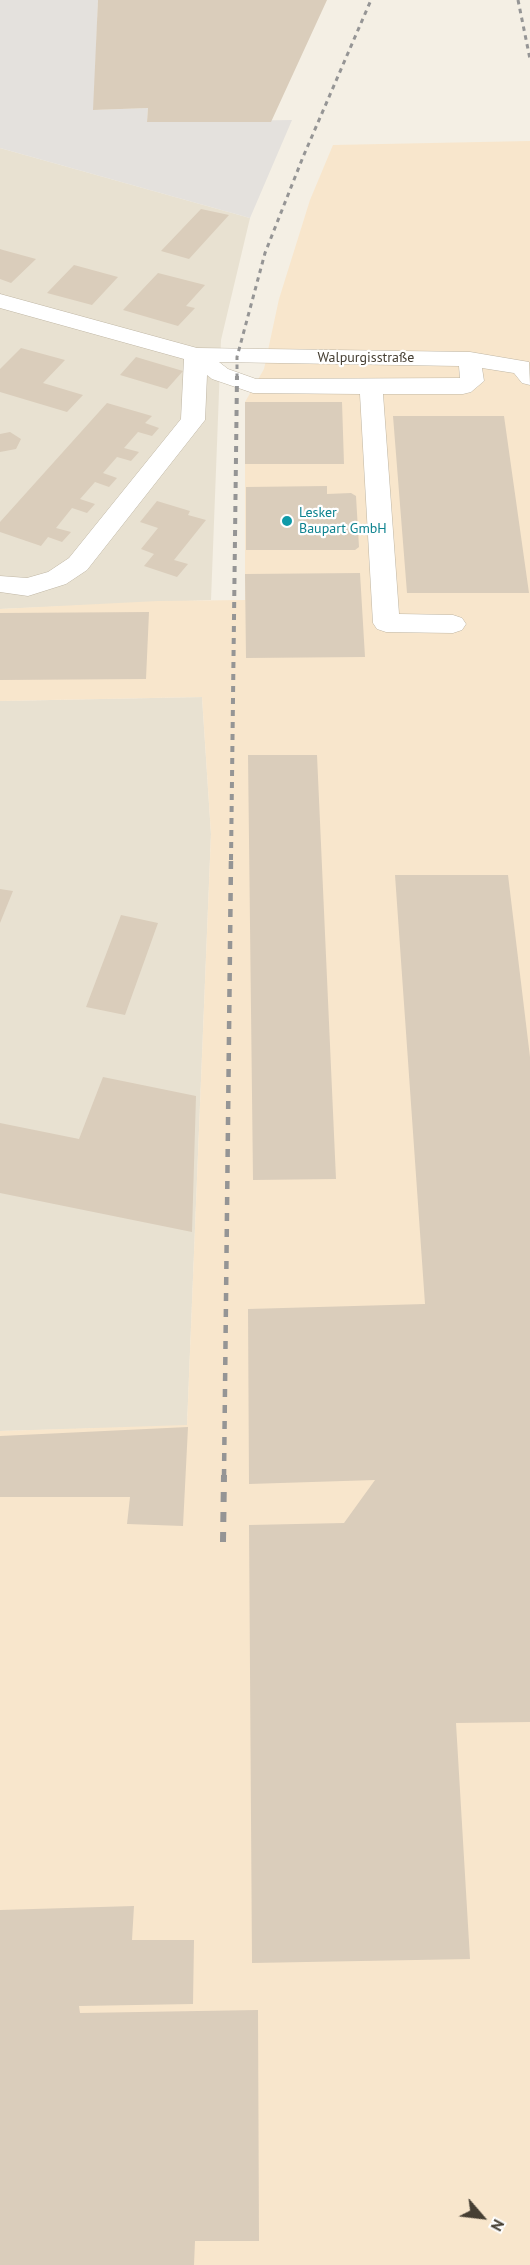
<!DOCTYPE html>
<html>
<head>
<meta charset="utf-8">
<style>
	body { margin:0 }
	#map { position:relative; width:530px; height:2265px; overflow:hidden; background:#f4efe4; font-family:"PT Sans",sans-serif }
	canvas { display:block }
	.north { position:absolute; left:452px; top:2187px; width:60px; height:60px; -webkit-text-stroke:4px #fff; paint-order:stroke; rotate:118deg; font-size:16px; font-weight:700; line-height:24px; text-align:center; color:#463f33 }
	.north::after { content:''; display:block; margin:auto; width:21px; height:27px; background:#463f33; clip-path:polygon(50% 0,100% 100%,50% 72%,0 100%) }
</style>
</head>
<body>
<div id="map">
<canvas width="530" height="2265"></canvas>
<div class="north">N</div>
</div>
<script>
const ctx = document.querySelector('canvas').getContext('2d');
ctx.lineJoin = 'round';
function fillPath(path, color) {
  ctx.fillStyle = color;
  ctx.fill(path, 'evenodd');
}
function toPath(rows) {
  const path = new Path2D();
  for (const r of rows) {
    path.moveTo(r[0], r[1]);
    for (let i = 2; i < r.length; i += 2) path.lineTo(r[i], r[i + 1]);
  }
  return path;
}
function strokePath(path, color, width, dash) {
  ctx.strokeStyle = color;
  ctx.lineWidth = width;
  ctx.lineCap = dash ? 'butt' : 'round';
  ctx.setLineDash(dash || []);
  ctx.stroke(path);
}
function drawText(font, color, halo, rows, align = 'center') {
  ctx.font = font + ' "PT Sans",sans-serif';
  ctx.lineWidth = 4.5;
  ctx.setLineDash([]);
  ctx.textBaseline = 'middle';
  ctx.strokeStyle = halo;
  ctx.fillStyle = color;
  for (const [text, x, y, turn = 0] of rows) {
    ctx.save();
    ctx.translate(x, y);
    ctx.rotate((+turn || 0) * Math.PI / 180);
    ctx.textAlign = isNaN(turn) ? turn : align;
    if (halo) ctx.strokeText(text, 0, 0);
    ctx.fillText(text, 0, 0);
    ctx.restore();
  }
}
fillPath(toPath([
	[0,148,250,218,221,340,211,600,0,609],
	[202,697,211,834,187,1426,0,1431,0,701]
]), '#e8e1d1');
fillPath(toPath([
	[530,141,530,2265,0,2265,0,1431,187,1425,211,834,202,697,0,701,0,609,158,601,245,600,245,402,264,369,279,299,310,200,333,145]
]), '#f8e6cc');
fillPath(toPath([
	[0,0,98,0,94,110,148,108,147,122,292,120,250,218,0,148]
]), '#e4e1dd');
fillPath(toPath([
	[98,0,327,0,271,122,147,122,148,108,93,110],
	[201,209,229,215,189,259,161,251],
	[0,249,3,250,36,259,11,283,0,279],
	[74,265,118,277,92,305,47,293],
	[158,273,205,285,186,306,195,308,178,326,123,310],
	[21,348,65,360,43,383,83,395,67,412,0,392,0,369],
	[136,357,183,371,167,389,120,375],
	[245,402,342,402,344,464,245,464],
	[107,403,152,416,145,423,159,428,152,436,138,432,124,448,139,452,131,461,117,457,103,473,117,478,109,487,95,482,80,499,95,504,87,513,72,508,56,528,71,532,62,542,48,537,41,546,0,532,0,522],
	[393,416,504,416,529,593,407,593],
	[10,432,21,439,16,449,0,452,0,434],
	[327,486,327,494,351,493,356,496,359,547,355,550,246,550,246,487],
	[157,501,190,511,188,515,206,520,174,560,188,564,177,577,144,566,154,554,141,549,158,528,140,522],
	[360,573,365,657,246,658,245,574],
	[149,612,146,679,0,680,0,613],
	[248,755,317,755,336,1179,253,1180],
	[395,875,508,875,530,1057,530,1722,456,1723,470,1959,252,1963,249,1525,344,1523,375,1480,249,1484,248,1309,425,1304],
	[0,889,13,891,0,923],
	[121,915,158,923,125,1015,86,1007],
	[103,1077,196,1096,192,1232,0,1193,0,1123,79,1139],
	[188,1427,183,1526,127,1524,130,1497,0,1497,0,1436],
	[134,1906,132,1940,194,1940,193,2004,79,2006,80,2013,258,2010,259,2241,195,2241,194,2265,0,2265,0,1910]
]), '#dacdbb');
const minor = toPath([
	[0,294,197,348,470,352,529,362,530,385,522,383,514,373,482,368,484,381,471,392,463,394,383,394,399,614,453,615,462,618,466,624,462,630,453,633,386,632,377,629,373,623,360,394,253,393,212,379,207,375,205,420,87,570,66,584,28,596,0,592,0,576,27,578,48,572,69,558,181,419,184,359,0,308,0,294],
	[219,362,459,366,460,378,256,379,228,369,219,362]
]);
strokePath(minor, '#c0b7a5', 1);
fillPath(minor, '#fff');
strokePath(toPath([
	[518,0,530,59],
	[237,378,237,357,265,253,303,157,371,0]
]), '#959595', 3, [4.5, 4.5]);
strokePath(toPath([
	[231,860,237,376]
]), '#959595', 4, [6, 6]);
strokePath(toPath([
	[224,1477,231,858]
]), '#959595', 4.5, [8, 8]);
strokePath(toPath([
	[223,1542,224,1475]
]), '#959595', 6, [10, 10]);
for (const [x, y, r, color] of [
	[287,521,6,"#0f9aa8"]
]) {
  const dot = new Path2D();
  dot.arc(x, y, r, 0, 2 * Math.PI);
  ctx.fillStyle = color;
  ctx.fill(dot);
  strokePath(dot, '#fff', 2);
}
drawText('14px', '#463f33', '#fff', [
	["Walpurgisstraße",366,358]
]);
drawText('14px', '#0d838f', '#fff', [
	["Lesker",299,513],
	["Baupart GmbH",299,529]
], 'left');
</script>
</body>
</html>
